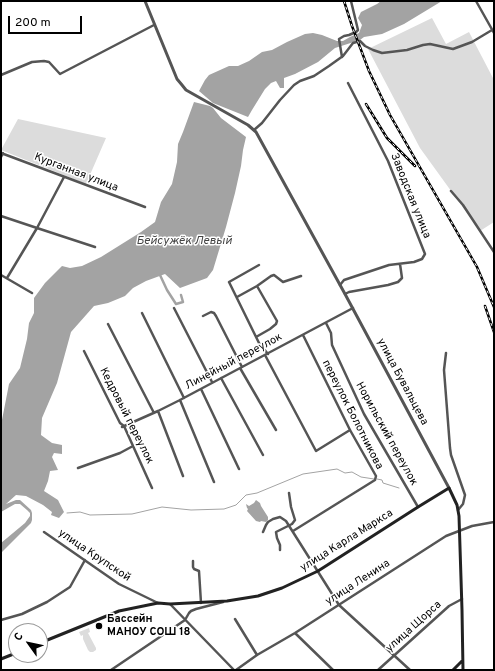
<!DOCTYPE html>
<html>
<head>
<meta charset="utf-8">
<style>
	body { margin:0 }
	#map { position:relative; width:495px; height:671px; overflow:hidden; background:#fff; font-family:Overpass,sans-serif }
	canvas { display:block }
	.frame { position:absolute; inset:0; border:2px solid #000; pointer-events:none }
	.north { position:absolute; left:8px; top:623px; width:40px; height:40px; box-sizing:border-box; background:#fff; border:1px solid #999; border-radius:50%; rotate:303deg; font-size:11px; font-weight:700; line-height:16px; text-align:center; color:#000 }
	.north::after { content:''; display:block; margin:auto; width:14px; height:18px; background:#000; clip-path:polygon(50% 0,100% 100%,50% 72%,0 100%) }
	.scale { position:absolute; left:8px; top:16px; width:74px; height:18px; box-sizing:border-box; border:2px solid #000; border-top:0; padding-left:5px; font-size:12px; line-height:14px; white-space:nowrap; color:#000; -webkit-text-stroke:3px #fff; paint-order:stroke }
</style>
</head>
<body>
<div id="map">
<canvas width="495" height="671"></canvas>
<div class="frame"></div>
<div class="north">С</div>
<div class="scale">200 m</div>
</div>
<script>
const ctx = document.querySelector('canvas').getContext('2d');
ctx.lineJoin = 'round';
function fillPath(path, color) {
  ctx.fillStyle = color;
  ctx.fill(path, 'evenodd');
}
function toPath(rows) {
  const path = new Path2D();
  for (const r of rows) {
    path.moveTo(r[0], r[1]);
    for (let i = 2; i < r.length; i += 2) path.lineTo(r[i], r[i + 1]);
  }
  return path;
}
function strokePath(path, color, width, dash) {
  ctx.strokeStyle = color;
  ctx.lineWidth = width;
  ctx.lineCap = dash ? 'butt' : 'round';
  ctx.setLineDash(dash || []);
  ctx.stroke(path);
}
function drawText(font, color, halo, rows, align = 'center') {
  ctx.font = font + ' Overpass,sans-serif';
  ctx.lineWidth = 3;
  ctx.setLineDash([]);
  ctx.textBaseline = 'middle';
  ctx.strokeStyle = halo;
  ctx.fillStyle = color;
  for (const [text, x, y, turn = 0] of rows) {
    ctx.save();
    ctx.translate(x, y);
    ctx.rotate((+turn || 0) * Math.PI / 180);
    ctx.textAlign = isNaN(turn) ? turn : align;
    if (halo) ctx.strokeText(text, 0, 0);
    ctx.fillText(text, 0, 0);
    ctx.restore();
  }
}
fillPath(toPath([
	[432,18,446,44,469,32,494,80,494,222,480,231,420,148,368,49],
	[18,119,106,138,86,184,1,150],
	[89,628,90,632,88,633,96,648,96,650,93,652,90,652,88,650,83,639,83,635,81,636,79,632]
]), '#dcdcdc');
fillPath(toPath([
	[381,1,442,1,404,24,382,34,364,37,360,40,335,48,318,62,295,74,284,78,284,88,280,88,276,81,271,83,265,89,252,110,248,117,213,103,199,91,205,80,209,75,229,66,238,66,249,61,262,52,272,50,287,42,305,34,313,33,322,35,337,41,343,41,350,37,359,33,362,25,358,18,361,12,377,4],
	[194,102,210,106,213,108,221,118,246,137,243,150,241,166,235,193,226,227,213,270,207,278,180,288,165,274,146,281,133,288,125,296,108,303,94,306,71,332,57,383,42,418,41,435,52,443,62,445,62,454,54,453,52,457,58,470,50,471,48,481,44,491,58,500,64,512,59,518,51,515,52,512,43,505,26,496,16,495,6,504,16,500,20,500,31,510,32,513,32,520,31,523,1,553,1,543,25,523,30,516,30,513,27,510,20,504,15,504,1,512,1,425,9,384,20,368,27,339,29,323,34,313,34,298,45,283,62,266,70,268,82,266,101,257,141,232,155,222,161,202,172,184,177,162,178,144,183,132],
	[256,500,260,503,261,506,268,517,268,520,266,522,261,521,260,522,256,521,247,511,248,509,247,508,246,504,249,506,254,503]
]), '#a3a3a3');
strokePath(toPath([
	[377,479,382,480,383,483,399,488],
	[67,513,80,512,90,515,132,514,162,507,191,510,224,509,236,505,246,495,257,493,303,474,337,469,345,473,352,472,361,477,374,479]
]), '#a3a3a3', 1);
strokePath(toPath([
	[160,275,167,290,176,304,183,302,181,295]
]), '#a3a3a3', 2.5);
strokePath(toPath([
	[476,1,494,33],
	[342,57,339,39,344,36,349,35,356,32,358,30,351,1],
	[1,75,32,62,44,61,49,62,60,74,154,25],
	[254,130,262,123,280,100,294,85,300,81,314,76,329,66,343,56,353,43,360,41,365,46,373,50,382,53,407,50,423,45,430,44,453,49,472,42,492,30],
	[1,153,145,207],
	[1,157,3,153],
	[451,191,463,205,494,252],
	[1,216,37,228,95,247],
	[259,265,229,282,259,343,268,354],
	[1,275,32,293],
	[7,278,37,228,64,177],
	[340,285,344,280,389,265,414,262,422,259,425,254,388,161,348,83],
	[345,294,349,292,388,285,398,282,402,278,400,264],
	[237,297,257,286,271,276,274,275,283,282,301,276],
	[174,308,212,382],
	[142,313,184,398],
	[203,316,211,312,214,313,216,316,242,367],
	[326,323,331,333,332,345,364,414,418,507],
	[108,324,154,413],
	[256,337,270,329,276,324,277,321,257,286],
	[84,351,120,423,124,426,152,488],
	[446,353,444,370,450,448,451,455,465,495,463,504,458,510],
	[265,355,316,451,350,430],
	[240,368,276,430],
	[221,378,263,455],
	[201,389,239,469],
	[180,400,214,482],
	[158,411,183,476],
	[122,427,158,411,180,400,353,308],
	[78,468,120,453,133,446],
	[293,531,375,480,376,476,350,430,303,335],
	[44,532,119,584,158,603],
	[263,532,266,525,268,522,273,519,280,517,286,521,339,605,410,670],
	[280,550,280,545,277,538,276,532,292,524,295,520,291,507,289,493],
	[193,561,193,567,194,569,199,571,201,603],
	[170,604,234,670],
	[235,619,257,655],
	[1,620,22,614,47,602,70,587,85,560],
	[295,633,333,670],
	[111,670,185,620,189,613,191,611,196,609,223,602],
	[236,670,257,655,295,633,446,536,472,526,494,522],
	[378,670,449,606,462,599]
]), '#555', 2.5);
strokePath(toPath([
	[145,1,177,79,182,85,186,90,248,125,256,132,345,294,449,488]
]), '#555', 3);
strokePath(toPath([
	[40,643,119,611,158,603,170,604,227,601,258,596,282,588,318,571,418,507,449,488,457,505,459,516,462,610,463,670],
	[1,659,16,653],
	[453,670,462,661]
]), '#222', 3);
const rail = toPath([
	[344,1,352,26,369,71,390,115,477,267,494,307],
	[366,104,387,138,415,166],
	[485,306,494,332]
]);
strokePath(rail, '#000', 2.5);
strokePath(rail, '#fff', 1, [3]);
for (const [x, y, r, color] of [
	[99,626,4,"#000"]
]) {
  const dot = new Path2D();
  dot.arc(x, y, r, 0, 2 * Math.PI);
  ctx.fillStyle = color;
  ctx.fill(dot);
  strokePath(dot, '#fff', 1.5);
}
drawText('11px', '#000', '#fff', [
	["Курганная улица",76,173,21],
	["Заводская улица",410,196,68],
	["Линейный переулок",234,362,-28],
	["улица Бувальцева",402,382,62],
	["переулок Болотникова",352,415,63],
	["Кедровый переулок",126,416,63],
	["Норильский переулок",386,434,61],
	["улица Карла Маркса",347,541,-32],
	["улица Крупской",94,556,34],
	["улица Ленина",358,583,-33],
	["улица Щорса",414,627,-42]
]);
drawText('bold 11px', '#000', '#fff', [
	["Бассейн",107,620],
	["МАНОУ СОШ 18",107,633]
], 'left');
drawText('italic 12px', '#444', '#fff', [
	["Бейсужёк Левый",184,242]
]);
</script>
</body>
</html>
